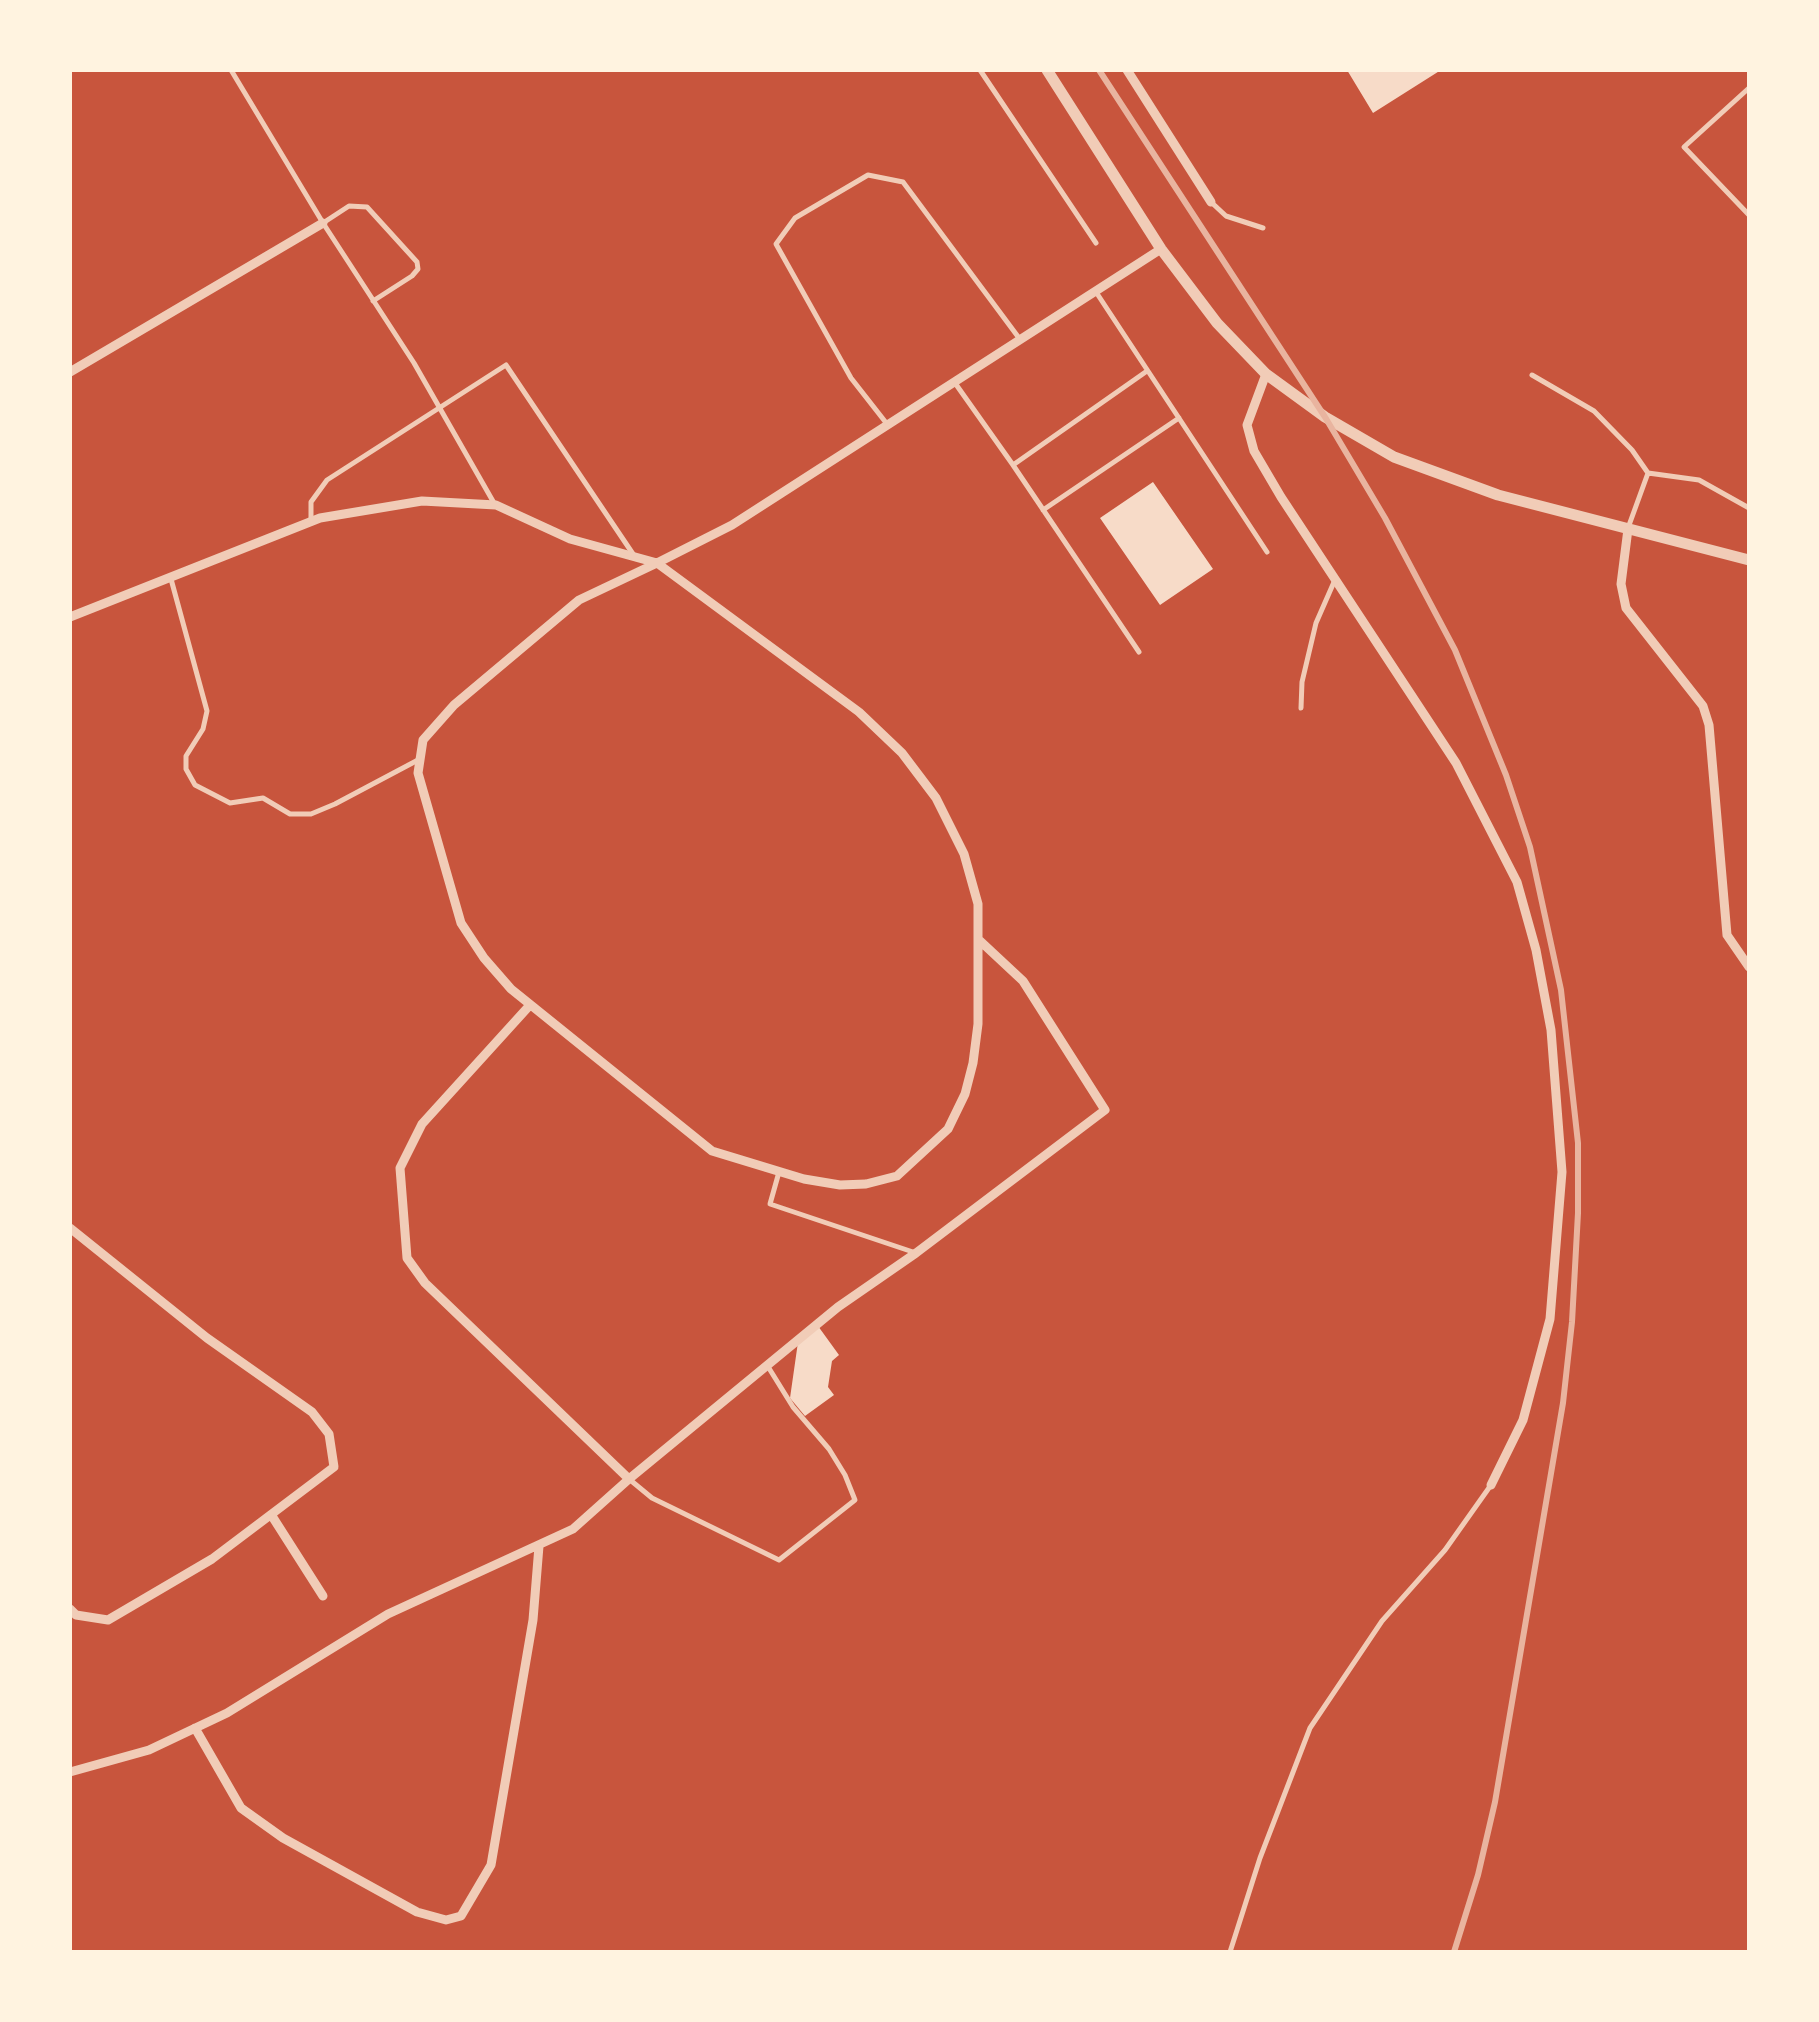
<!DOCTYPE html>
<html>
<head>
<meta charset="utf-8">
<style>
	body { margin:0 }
	#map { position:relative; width:1819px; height:2022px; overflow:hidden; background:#c8553d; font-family:"Varela Round",sans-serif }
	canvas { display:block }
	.frame { position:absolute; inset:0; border:72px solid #fff3e0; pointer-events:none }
</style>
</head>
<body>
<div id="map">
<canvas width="1819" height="2022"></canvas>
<div class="frame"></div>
</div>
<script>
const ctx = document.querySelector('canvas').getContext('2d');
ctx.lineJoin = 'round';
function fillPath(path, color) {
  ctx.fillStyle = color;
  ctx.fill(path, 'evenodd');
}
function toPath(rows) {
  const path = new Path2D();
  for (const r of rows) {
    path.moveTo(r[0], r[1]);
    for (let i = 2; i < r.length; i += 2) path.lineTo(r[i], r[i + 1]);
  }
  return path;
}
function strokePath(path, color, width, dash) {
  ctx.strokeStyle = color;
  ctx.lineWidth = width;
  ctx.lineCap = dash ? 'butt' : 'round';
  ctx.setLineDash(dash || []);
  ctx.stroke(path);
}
fillPath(toPath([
	[1347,70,1441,70,1373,113],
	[1153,482,1213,569,1160,605,1100,518],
	[818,1326,839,1355,832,1361,828,1387,834,1395,805,1416,790,1398,798,1342]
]), '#f7dbc8');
strokePath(toPath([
	[231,70,323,223,414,363,494,503],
	[980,70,1096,243],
	[1749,88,1684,147,1749,215],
	[1211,202,1226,216,1263,228],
	[323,223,349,206,367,207,417,262,418,269,412,276,373,301],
	[1096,292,1267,552],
	[1532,375,1594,411,1632,450,1648,473,1628,528],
	[955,383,1013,465,1147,371],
	[887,424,851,378,776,244,795,218,868,175,903,182,1019,338],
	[1013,465,1139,652],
	[1648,473,1699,480,1749,508],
	[1043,510,1179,418],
	[311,522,311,502,327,480,506,365,633,554],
	[171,579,207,711,203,729,186,756,186,769,195,785,230,803,263,798,290,814,311,814,335,804,418,760],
	[1301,708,1302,682,1316,623,1334,582],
	[779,1172,770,1204,916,1253],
	[629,1479,652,1498,779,1560,855,1500,845,1475,829,1449,793,1407,767,1365],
	[1230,1952,1260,1858,1310,1728,1382,1621,1445,1550,1491,1485]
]), '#f1ccb7', 5);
strokePath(toPath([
	[1127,70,1211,202],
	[70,372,323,223],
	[1266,374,1247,425,1254,451,1281,497,1456,763,1517,882,1536,950,1551,1030,1562,1172,1550,1319,1523,1420,1491,1485],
	[1628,529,1621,584,1626,608,1703,706,1709,725,1727,935,1749,967],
	[657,563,859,712,902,753,936,798,964,854,978,904,978,1024,973,1063,965,1094,948,1129,897,1176,866,1184,840,1185,804,1179,712,1151,511,989,484,958,461,923,418,773,423,740,454,705,579,600,657,563],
	[70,617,320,518,422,501,496,505,570,539,657,563,732,525,1161,249],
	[530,1005,422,1124,400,1168,407,1258,425,1283,629,1479],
	[70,1228,207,1338,312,1412,329,1434,334,1467,212,1559,108,1620,76,1615,70,1609],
	[272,1516,323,1596],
	[195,1728,241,1808,283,1838,417,1912,446,1920,461,1916,491,1865,533,1620,539,1546],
	[70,1772,149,1750,227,1713,388,1614,573,1529,629,1479,838,1307,916,1253,1105,1110,1023,981,978,939]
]), '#f1ccb7', 9);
strokePath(toPath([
	[1047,70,1161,249,1217,323,1266,374,1325,417,1394,457,1498,495,1749,560]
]), '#f1ccb7', 11);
strokePath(toPath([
	[1099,70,1325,417,1385,518,1455,650,1506,775,1530,847,1561,990,1578,1143,1578,1213,1572,1322,1563,1403,1495,1802,1478,1875,1454,1952]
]), '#e9b49f', 6);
</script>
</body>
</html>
